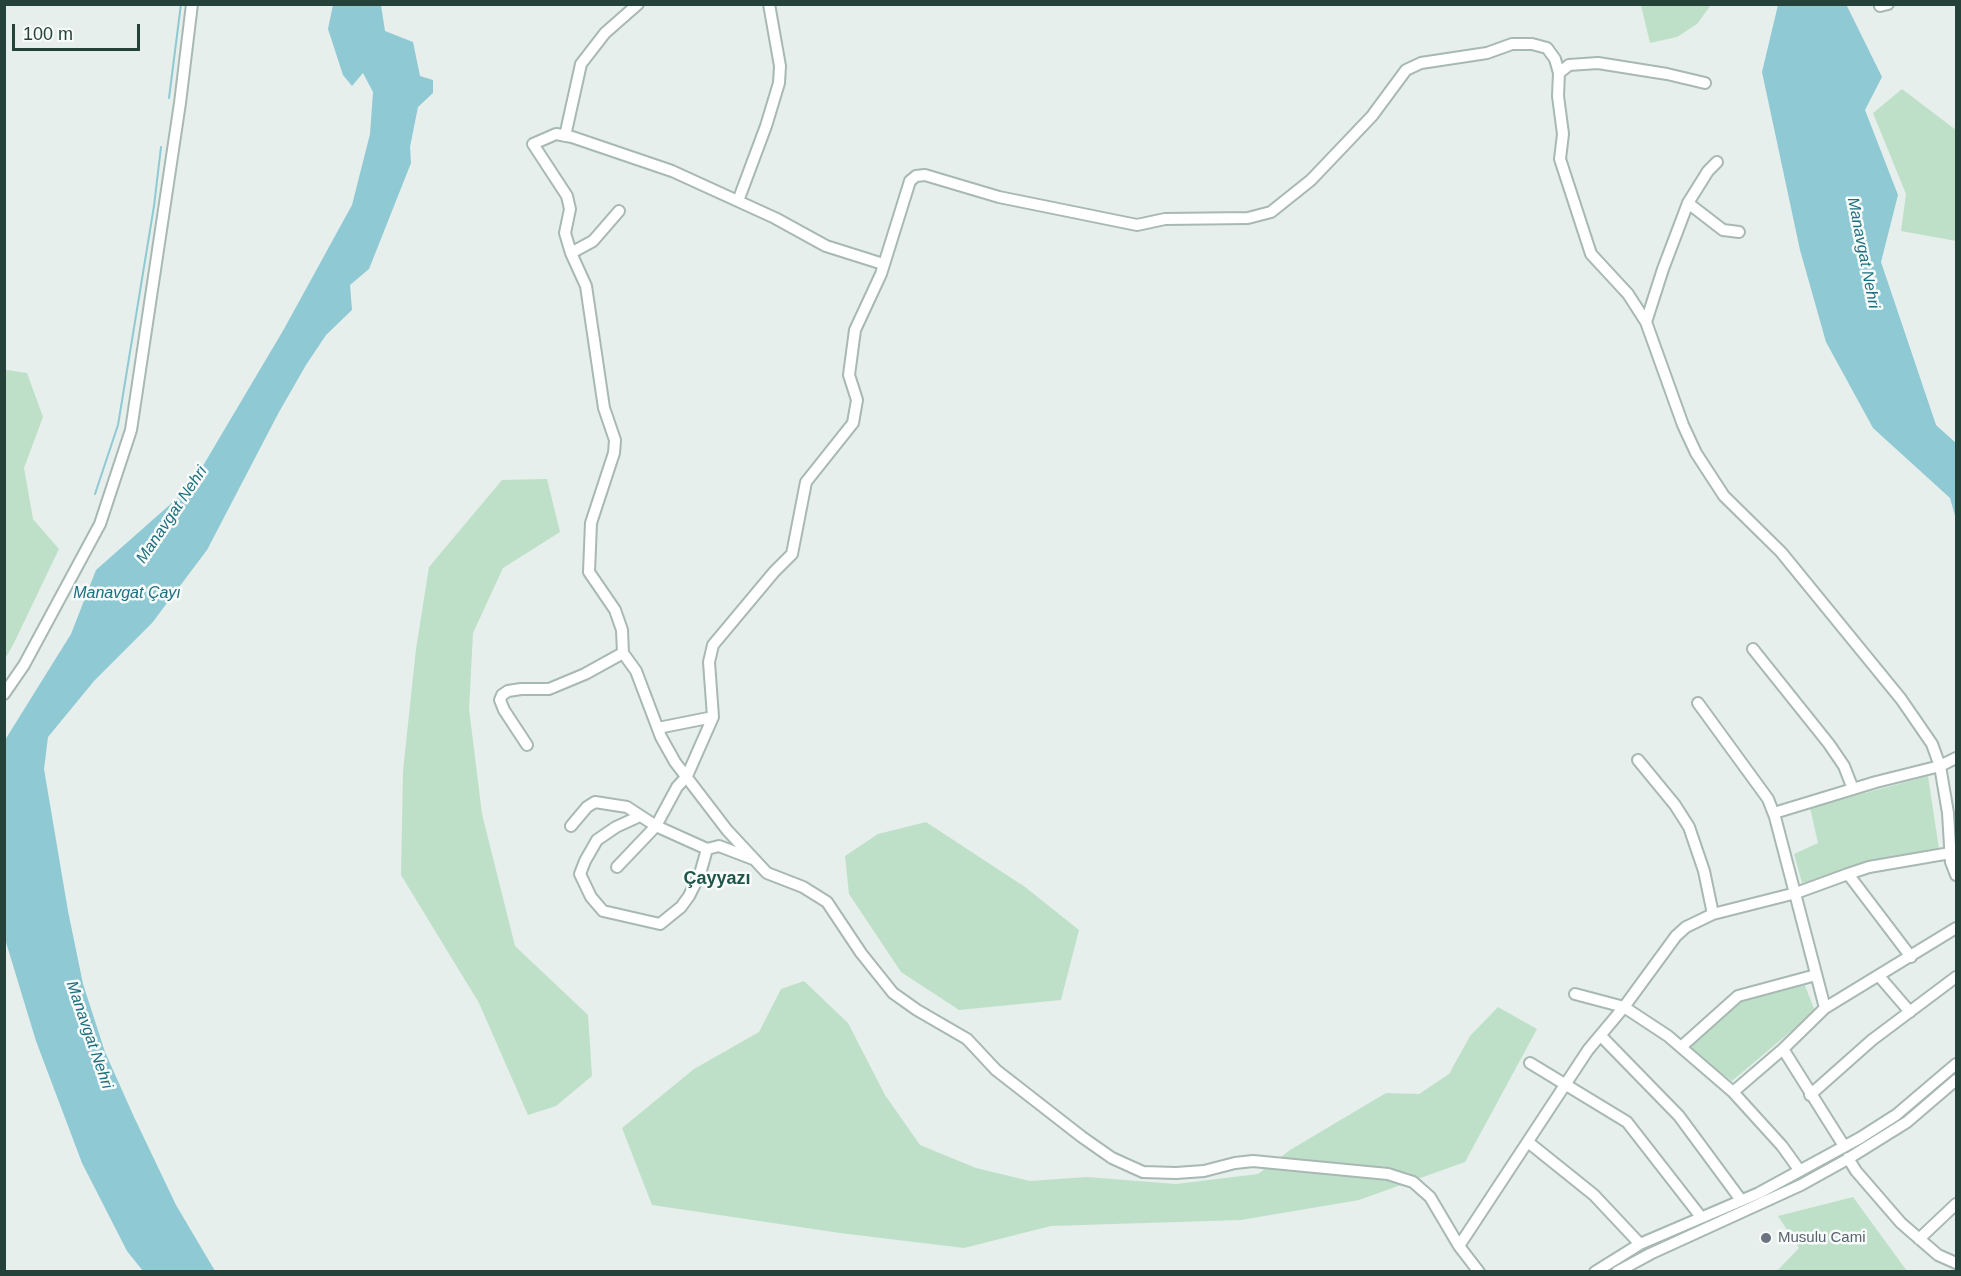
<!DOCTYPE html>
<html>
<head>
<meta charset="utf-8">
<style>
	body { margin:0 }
	#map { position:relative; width:1961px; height:1276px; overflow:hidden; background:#e6efeb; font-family:Arial,sans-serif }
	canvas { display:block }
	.frame { position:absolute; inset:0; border:6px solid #24423a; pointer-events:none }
	.scale { position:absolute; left:12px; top:24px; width:128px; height:27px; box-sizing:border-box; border:3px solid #24423a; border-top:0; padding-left:8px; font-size:18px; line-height:21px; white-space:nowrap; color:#24423a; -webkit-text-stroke:4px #f7fbf9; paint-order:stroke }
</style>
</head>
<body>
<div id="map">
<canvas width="1961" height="1276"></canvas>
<div class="frame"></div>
<div class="scale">100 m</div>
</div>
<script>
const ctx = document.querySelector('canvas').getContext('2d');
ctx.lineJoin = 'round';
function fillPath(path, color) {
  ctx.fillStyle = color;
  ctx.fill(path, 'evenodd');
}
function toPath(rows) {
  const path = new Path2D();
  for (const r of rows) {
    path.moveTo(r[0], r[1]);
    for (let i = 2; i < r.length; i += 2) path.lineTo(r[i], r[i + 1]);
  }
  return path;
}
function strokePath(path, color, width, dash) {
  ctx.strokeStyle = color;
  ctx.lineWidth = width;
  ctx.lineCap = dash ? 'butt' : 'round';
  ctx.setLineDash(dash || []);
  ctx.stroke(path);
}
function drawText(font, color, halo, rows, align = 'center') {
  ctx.font = font + ' Arial,sans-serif';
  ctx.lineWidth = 5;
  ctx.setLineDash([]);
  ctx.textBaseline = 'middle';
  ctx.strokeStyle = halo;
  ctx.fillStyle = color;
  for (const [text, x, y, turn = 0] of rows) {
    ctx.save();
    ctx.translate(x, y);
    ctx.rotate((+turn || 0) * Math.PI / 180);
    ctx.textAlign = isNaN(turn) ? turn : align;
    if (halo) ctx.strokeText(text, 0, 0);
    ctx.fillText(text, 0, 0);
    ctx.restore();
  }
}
fillPath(toPath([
	[1641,5,1641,4,1711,5,1697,24,1677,37,1650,43],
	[1902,89,1956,130,1956,241,1901,231,1906,194,1873,113],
	[7,370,27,373,43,417,24,468,33,519,59,549,14,643,5,659,4,372],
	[547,479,560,532,503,568,473,633,469,709,482,814,515,946,588,1015,592,1076,556,1106,528,1115,479,1003,401,875,403,771,416,649,429,567,502,480],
	[1928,776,1939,849,1802,883,1794,854,1818,843,1810,808],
	[926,822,1025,887,1079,930,1061,1000,959,1010,901,972,849,894,845,856,878,834],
	[804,981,848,1023,885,1095,920,1145,976,1168,1030,1181,1087,1177,1176,1184,1258,1174,1290,1150,1386,1093,1419,1094,1449,1074,1470,1036,1498,1007,1537,1029,1465,1162,1359,1200,1241,1220,1051,1226,964,1248,840,1233,652,1205,622,1128,694,1069,759,1032,781,989],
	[1804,983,1815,1011,1732,1081,1690,1049,1695,1041,1741,998],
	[1853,1197,1907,1271,1777,1271,1799,1248,1778,1216]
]), '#bfe0c8');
fillPath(toPath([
	[1846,4,1882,77,1865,110,1898,195,1881,262,1936,425,1956,443,1956,519,1950,498,1873,428,1826,342,1800,250,1762,72,1778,5],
	[333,5,381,5,385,31,413,42,420,76,433,80,433,93,418,107,410,147,411,163,369,269,350,285,352,310,326,335,306,365,279,412,207,550,152,623,94,681,48,737,44,769,68,911,83,984,105,1052,134,1117,176,1205,215,1271,143,1271,127,1251,82,1163,36,1041,5,939,5,740,71,634,96,570,191,486,284,329,352,205,370,134,373,92,363,73,352,86,343,75,328,29]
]), '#8ec9d4');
strokePath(toPath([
	[169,98,181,4],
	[95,494,118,425,154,206,161,147]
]), '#8ec9d4', 2);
const minor = toPath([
	[1880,6,1888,4],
	[1705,83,1667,74,1598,63,1569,65,1559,73,1558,96,1563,134,1560,159,1591,254,1628,294,1646,322,1683,425,1696,453,1724,496,1781,552,1901,699,1932,744,1940,766,1948,813,1951,862,1956,875],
	[565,136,581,64,605,33,638,4],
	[738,201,766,126,779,83,780,66,769,4],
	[1688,203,1723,230,1739,232],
	[571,253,593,241,619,211],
	[1646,322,1663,269,1688,203,1708,171,1717,162],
	[1753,649,1829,744,1844,766,1853,789],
	[623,653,622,630,615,610,589,572,591,523,614,453,615,440,604,408,586,286,571,253,565,233,570,209,567,196,533,144,556,134,572,137,672,171,775,218,826,246,883,264],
	[4,694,24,665,100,524,131,430,180,103,192,4],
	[1698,703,1768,799,1775,817,1825,1008],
	[658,728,713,717],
	[527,745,504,710,500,700,502,695,508,691,521,689,549,689,585,674,623,653,636,671,661,737,675,762,727,830,767,873,803,887,827,902,861,953,893,993,917,1010,967,1039,996,1070,1082,1137,1112,1158,1143,1172,1176,1173,1204,1171,1235,1163,1253,1161,1388,1174,1413,1182,1430,1197,1459,1246,1479,1272],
	[1638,760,1675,805,1689,827,1704,871,1713,914],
	[1774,813,1876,782,1940,766,1956,758],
	[640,816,616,827,597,840,585,861,580,874,591,897,603,911,660,924,681,907,689,896,700,874,707,849],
	[571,826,587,807,595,802,627,807,656,826,707,849,719,846,753,859],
	[617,867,656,826,677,787,687,776,713,717,709,662,713,645,774,572,792,554,806,482,853,423,857,400,849,375,855,330,881,274,910,181,916,176,925,175,999,197,1137,225,1165,219,1248,218,1271,212,1311,180,1372,116,1406,70,1421,63,1487,53,1512,44,1532,44,1547,48,1555,59,1559,73],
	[1911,957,1848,874,1869,867,1956,852],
	[1879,976,1910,1012],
	[1575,994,1624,1007,1668,1036,1733,1092],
	[1601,1036,1679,1116,1741,1200],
	[1681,1047,1738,996,1816,975],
	[1783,1049,1844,1146],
	[1530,1063,1627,1122,1701,1217],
	[1810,1095,1872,1040,1956,977],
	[1528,1142,1594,1195,1640,1244],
	[1848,1158,1856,1171,1901,1223,1938,1255,1956,1263],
	[1800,1171,1782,1146,1733,1092,1783,1049,1825,1008,1956,928],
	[1919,1239,1956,1204],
	[1459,1246,1588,1050,1624,1007,1676,936,1686,927,1713,914,1796,893,1848,874],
	[1595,1272,1640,1244,1759,1193,1860,1138,1896,1115,1956,1064],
	[1617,1272,1650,1254,1801,1185,1846,1160,1907,1122,1956,1080]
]);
strokePath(minor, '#a8b8b2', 14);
strokePath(minor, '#fff', 10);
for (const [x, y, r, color] of [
	[1766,1238,6,"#6b7280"]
]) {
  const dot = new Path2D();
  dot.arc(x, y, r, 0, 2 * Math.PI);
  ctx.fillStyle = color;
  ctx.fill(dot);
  strokePath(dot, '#f7fbf9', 2);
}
drawText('15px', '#5b616d', '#f7fbf9', [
	["Musulu Cami",1778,1238]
], 'left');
drawText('italic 16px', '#1c6f80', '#f7fbf9', [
	["Manavgat Nehri",1863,253,79],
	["Manavgat Nehri",172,515,-56],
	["Manavgat Çayı",127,594],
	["Manavgat Nehri",89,1035,71]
]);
drawText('bold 18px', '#1f5548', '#f7fbf9', [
	["Çayyazı",717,879]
]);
</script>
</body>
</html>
